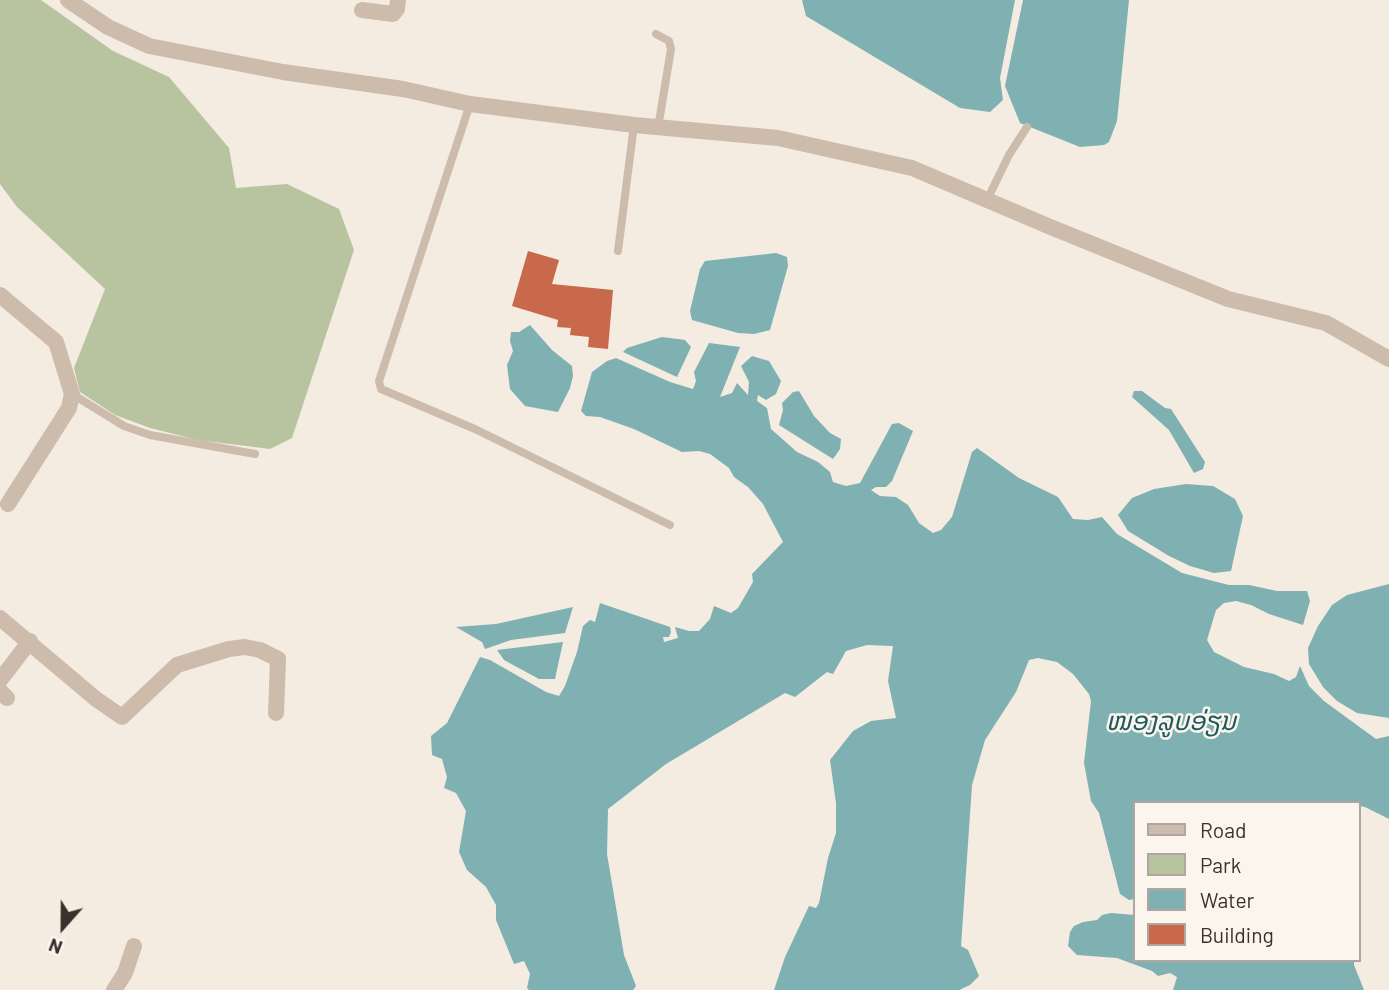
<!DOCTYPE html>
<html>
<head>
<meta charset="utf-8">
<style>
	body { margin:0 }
	#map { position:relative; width:1389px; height:990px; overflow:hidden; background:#f4ebe1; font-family:Barlow,sans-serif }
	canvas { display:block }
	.legend { position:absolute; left:1133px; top:801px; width:228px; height:161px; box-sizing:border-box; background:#fbf5ee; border:2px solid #aea6a0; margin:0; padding:9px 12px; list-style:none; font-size:21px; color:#3b302b }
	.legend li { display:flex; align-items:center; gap:14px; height:35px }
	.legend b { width:35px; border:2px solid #aea6a0 }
	.north { position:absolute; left:28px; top:892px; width:70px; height:70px; -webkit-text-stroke:5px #fbf5ee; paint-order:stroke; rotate:201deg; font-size:19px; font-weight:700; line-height:28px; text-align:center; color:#3b302b }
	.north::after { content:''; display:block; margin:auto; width:24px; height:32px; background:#3b302b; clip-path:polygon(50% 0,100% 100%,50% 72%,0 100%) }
</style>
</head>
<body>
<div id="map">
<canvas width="1389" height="990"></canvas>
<ul class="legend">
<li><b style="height:9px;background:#cdbbac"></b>Road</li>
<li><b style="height:19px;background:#b8c4a0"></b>Park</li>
<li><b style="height:19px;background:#7fb0b2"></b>Water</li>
<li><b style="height:19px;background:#c8694b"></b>Building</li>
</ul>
<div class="north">N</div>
</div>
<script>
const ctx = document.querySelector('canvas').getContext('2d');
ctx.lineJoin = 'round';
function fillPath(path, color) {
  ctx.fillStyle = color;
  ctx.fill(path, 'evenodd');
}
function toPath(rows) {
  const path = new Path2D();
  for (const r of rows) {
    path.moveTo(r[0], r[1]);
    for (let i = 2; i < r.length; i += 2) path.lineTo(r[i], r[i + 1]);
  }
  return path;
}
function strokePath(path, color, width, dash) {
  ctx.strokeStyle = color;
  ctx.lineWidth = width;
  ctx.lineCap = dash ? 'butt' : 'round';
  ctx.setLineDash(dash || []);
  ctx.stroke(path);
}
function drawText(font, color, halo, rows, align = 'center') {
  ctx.font = font + ' Barlow,"Noto Sans Lao",sans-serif';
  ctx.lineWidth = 5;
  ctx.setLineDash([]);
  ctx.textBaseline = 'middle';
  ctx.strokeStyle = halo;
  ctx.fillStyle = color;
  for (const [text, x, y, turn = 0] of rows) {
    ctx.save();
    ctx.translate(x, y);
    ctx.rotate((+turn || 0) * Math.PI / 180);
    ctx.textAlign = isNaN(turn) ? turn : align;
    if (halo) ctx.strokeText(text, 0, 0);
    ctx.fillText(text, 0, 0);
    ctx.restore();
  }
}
fillPath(toPath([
	[0,0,41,0,113,51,169,77,229,148,236,188,287,184,339,209,354,250,292,438,270,449,198,440,150,428,115,415,80,392,74,368,105,289,17,207,0,184]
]), '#b8c4a0');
fillPath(toPath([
	[802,0,1015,0,1000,78,1003,100,990,112,960,108,806,16],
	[1023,0,1129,0,1117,121,1109,142,1104,145,1080,147,1020,123,1005,86],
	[776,253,787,257,788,266,770,330,754,334,738,333,692,320,690,311,700,269,705,261],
	[530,325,552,350,572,366,573,376,570,388,558,412,525,406,510,389,507,365,513,351,510,341,511,332,519,332],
	[662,337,685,340,691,347,677,377,623,352,627,348],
	[709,343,740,347,720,397,732,393,737,383,748,395,749,382,741,366,752,356,769,361,781,381,776,394,766,400,758,395,757,401,767,408,771,429,797,452,818,462,830,472,833,482,846,486,860,483,892,424,899,423,913,431,892,481,886,487,876,487,871,490,880,496,896,497,908,505,919,523,933,533,941,530,952,517,972,452,977,448,1019,478,1058,497,1073,519,1088,520,1102,517,1117,534,1182,573,1229,585,1249,585,1277,591,1307,591,1310,601,1303,625,1269,614,1251,605,1236,601,1224,603,1216,610,1207,640,1214,652,1244,667,1274,674,1289,681,1296,677,1300,666,1309,686,1324,701,1376,739,1389,736,1389,819,1365,807,1359,806,1359,803,1135,803,1135,899,1129,900,1120,894,1099,813,1091,801,1084,763,1091,701,1089,694,1073,674,1057,662,1038,658,1029,660,1016,692,985,740,972,785,961,946,968,950,979,976,970,985,959,990,774,990,785,957,809,906,816,908,819,903,828,858,836,833,836,803,830,760,853,731,871,721,896,718,888,681,893,646,867,645,846,651,833,674,827,672,795,697,785,693,666,764,608,809,607,854,624,955,636,986,633,990,529,990,527,988,530,974,524,961,514,964,496,920,496,905,486,887,467,870,459,852,466,811,456,793,444,788,447,777,442,759,432,755,431,736,447,723,480,657,490,660,546,692,559,696,565,686,577,652,583,626,590,620,595,622,600,603,670,627,671,632,669,637,663,637,664,642,678,638,675,627,689,631,699,631,710,619,714,606,731,613,738,608,753,582,752,574,783,542,763,504,748,487,734,477,729,468,710,454,699,451,682,452,634,429,600,417,586,416,581,411,592,372,607,361,616,358,670,382,693,389,696,381,694,372],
	[799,391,814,416,830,433,841,439,840,449,833,459,779,425,783,410,782,403,793,392],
	[1134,391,1142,391,1165,408,1171,409,1205,462,1203,469,1194,473,1169,430,1132,397],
	[1186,484,1213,486,1235,499,1243,516,1231,571,1214,573,1190,566,1169,556,1128,531,1118,515,1132,498,1154,489],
	[1389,584,1389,718,1357,713,1337,701,1323,687,1309,664,1308,648,1318,626,1332,605,1347,595],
	[573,607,565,633,511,640,485,649,482,642,456,627,496,624],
	[563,642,555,679,539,679,504,660,497,650],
	[1111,913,1135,915,1135,960,1354,960,1354,965,1364,990,1173,990,1177,977,1170,973,1158,976,1152,971,1117,958,1077,955,1068,946,1070,932,1074,926,1083,922,1097,920,1102,915]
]), '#7fb0b2');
fillPath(toPath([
	[528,251,559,260,552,284,613,290,608,349,588,347,589,337,570,335,571,328,557,327,558,320,512,306]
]), '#c8694b');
strokePath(toPath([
	[656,34,669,41,671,49,658,128],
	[470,104,379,381,381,389,475,429,670,525],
	[987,200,1009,155,1027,127],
	[618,251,634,125],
	[72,394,124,426,150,435,255,454]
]), '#cdbbac', 8);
strokePath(toPath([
	[68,0,108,27,149,46,283,72,403,89,470,104,634,125,778,138,912,168,1048,226,1228,299,1326,323,1389,359],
	[362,10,393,14,397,9,398,0],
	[0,295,56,342,72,394,69,408,8,504],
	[0,618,96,699,122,717,177,665,229,649,245,647,260,650,278,659,276,713],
	[0,680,30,641],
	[0,691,7,698],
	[114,990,125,973,134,946]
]), '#cdbbac', 16);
drawText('italic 26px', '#1f5a5e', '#fbf5ee', [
	["ໜອງລູບອ່ຽນ",1171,721]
]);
</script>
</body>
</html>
